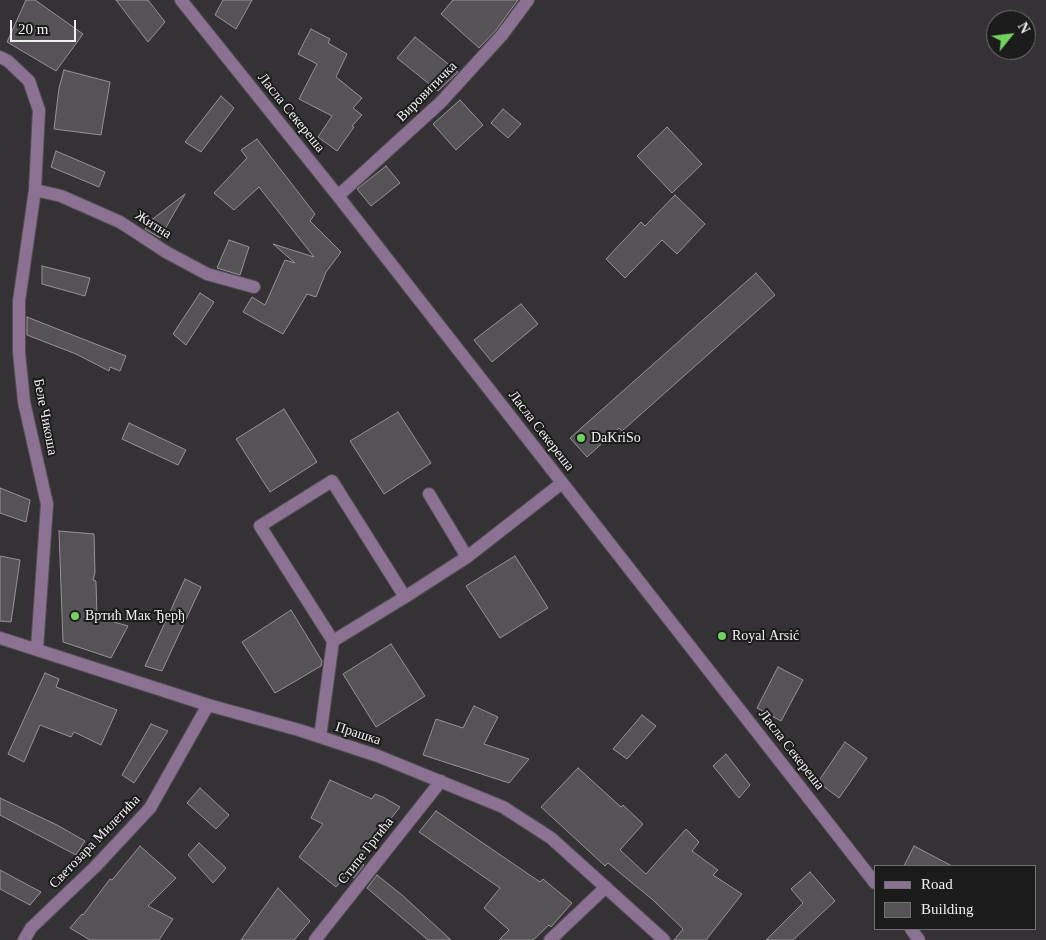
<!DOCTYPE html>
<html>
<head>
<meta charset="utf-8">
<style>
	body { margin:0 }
	#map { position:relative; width:1046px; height:940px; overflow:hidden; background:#353236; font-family:Georgia,serif }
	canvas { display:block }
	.legend { position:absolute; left:874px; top:865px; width:162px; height:65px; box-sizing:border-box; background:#1c1b1c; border:1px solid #717072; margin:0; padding:6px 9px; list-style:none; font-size:15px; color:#f1f0f2 }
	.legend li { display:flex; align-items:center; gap:10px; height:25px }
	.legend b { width:25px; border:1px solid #717072 }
	.north { position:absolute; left:986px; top:10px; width:50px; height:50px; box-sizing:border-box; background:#1c1b1c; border:1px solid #717072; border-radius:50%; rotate:61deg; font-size:14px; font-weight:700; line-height:20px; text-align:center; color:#f1f0f2 }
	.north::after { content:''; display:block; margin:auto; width:18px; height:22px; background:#71d25e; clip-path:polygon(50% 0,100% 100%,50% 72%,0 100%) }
	.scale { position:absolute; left:10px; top:20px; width:66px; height:22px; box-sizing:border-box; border:2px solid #f1f0f2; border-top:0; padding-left:6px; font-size:15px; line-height:18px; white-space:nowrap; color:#f1f0f2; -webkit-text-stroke:4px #1c1b1c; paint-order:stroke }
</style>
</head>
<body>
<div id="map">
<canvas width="1046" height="940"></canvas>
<ul class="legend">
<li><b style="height:6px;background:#8c7292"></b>Road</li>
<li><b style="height:14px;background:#565357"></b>Building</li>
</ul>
<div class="north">N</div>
<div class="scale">20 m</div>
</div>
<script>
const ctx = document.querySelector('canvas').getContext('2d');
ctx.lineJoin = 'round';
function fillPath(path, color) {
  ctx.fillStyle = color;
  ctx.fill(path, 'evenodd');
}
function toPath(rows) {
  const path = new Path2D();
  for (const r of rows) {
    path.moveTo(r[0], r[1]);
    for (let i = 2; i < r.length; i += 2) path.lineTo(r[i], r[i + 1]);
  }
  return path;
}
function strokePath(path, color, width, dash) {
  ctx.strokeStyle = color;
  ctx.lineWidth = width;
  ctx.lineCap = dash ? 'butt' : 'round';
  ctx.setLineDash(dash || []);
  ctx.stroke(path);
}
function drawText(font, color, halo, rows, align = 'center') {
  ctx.font = font + ' Georgia,serif';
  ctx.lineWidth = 4;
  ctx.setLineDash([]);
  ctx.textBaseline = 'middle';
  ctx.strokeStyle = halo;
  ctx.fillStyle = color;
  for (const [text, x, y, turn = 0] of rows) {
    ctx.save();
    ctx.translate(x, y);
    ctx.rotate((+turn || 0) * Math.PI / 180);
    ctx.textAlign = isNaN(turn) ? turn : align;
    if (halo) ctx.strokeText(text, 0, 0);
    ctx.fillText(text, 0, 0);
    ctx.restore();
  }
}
const building = toPath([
	[26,0,35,0,83,34,56,71,7,42,26,0],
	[116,0,148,0,165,22,148,42,116,0],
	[223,0,252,0,236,29,215,15,223,0],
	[453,0,518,0,496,30,479,48,441,14,453,0],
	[311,29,330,39,328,43,347,54,336,77,362,98,353,108,362,115,352,126,354,127,337,151,318,137,332,116,299,99,317,64,298,54,311,29],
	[415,37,458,72,438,91,397,58,415,37],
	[64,70,110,82,101,135,54,129,59,88,64,70],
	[221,96,234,108,201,152,185,142,221,96],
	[460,100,483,125,456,150,433,124,460,100],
	[503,109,521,124,508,138,491,123,503,109],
	[667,127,702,164,672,193,637,156,667,127],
	[257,139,315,214,310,221,341,252,326,272,316,297,307,294,283,334,243,312,252,297,265,305,285,260,295,263,273,244,314,257,259,187,234,210,214,193,247,158,241,150,257,139],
	[56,151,105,172,99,187,51,167,56,151],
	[386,166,400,183,371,206,357,189,386,166],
	[185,194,160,238,145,229,150,221,185,194],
	[675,195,705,224,677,254,662,240,625,278,606,259,641,222,645,226,675,195],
	[229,240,249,247,240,275,217,268,229,240],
	[42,266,90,278,85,296,42,284,42,266],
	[756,273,775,295,622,431,619,428,587,457,570,438,756,273],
	[200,293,214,302,186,345,173,334,200,293],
	[521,304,538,324,492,362,474,340,521,304],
	[27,317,126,356,120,371,110,367,109,371,76,354,27,335,27,317],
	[284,409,317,462,270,492,236,439,284,409],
	[398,412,431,463,384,494,350,441,398,412],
	[129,423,186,450,178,465,122,439,129,423],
	[0,488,30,500,26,522,0,513,0,488],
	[59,531,94,534,95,573,93,580,96,581,97,617,128,626,111,658,63,642,59,531],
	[0,556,20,560,11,622,0,621,0,556],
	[515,556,548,608,500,638,466,586,515,556],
	[185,579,201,587,162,671,145,666,185,579],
	[291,610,322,661,321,666,275,693,242,642,291,610],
	[391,644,425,696,376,727,343,674,391,644],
	[778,667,803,680,781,721,757,708,778,667],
	[45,673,59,679,56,687,117,710,101,745,74,732,71,737,40,725,24,762,8,754,45,673],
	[474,706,498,717,484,744,529,759,509,783,423,755,436,719,463,728,474,706],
	[642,715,656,726,627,759,613,749,642,715],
	[151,724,168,731,134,783,122,775,151,724],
	[845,742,867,758,839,798,818,782,845,742],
	[726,754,750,785,739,798,713,766,726,754],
	[578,768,621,807,623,805,643,824,620,850,646,874,686,829,699,842,692,851,718,870,713,875,742,894,706,940,674,940,683,929,653,900,608,863,605,866,541,807,578,768],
	[330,780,372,799,375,794,383,797,400,807,358,860,364,865,354,878,348,873,336,887,299,857,323,824,311,818,330,780],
	[200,788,229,815,216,829,187,803,200,788],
	[0,798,57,825,85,841,76,855,0,815,0,798],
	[436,811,540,882,543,879,572,903,551,927,549,925,533,940,499,940,509,930,484,908,500,888,419,832,436,811],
	[199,843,226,868,213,883,188,855,199,843],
	[140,846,176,878,148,906,173,919,159,940,90,940,70,928,82,914,83,915,110,879,112,880,140,846],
	[914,846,952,866,904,866,914,846],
	[0,870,41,892,30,905,0,889,0,870],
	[810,872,835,901,793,940,766,940,803,903,791,889,810,872],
	[377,875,402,895,451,940,428,940,367,888,377,875],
	[278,888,310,921,294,940,241,940,278,888]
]);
fillPath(building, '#565357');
strokePath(building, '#959296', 1);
const minor = toPath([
	[181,0,338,196,875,883],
	[0,57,8,61,29,81,39,110,35,190,19,301,19,352,24,402,47,504,37,649],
	[35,190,61,196,120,222,166,252,207,274,254,287],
	[338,196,441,102,502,35,528,0],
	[467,557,562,483],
	[0,638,208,705,299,730,378,756,503,807,551,838,664,940],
	[333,641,405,597],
	[320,737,333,641,260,526,332,481,405,597,467,557,429,494],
	[911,929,919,940],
	[24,940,31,928,96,866,150,808,208,705],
	[315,940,441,781],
	[550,940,606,887]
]);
strokePath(minor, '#535054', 14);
strokePath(minor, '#8c7292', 12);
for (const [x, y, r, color] of [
	[581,438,5,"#71d25e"],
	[75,616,5,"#71d25e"],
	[722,636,5,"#71d25e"]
]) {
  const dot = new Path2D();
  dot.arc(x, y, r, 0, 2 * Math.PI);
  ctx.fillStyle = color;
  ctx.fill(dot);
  strokePath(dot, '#1c1b1c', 2);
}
drawText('14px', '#f1f0f2', '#1c1b1c', [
	["Вировитичка",427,92,-45],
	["Ласла Секереша",291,113,51],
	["Житна",153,225,32],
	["Беле Чикоша",45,417,79],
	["Ласла Секереша",541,431,52],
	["Прашка",358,734,18],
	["Ласла Секереша",791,750,52],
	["Светозара Милетића",95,842,-46],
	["Стипе Гргића",366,851,-52]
]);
drawText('14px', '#f1f0f2', '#1c1b1c', [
	["DaKriSo",591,438],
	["Вртић Мак Ђерђ",85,616],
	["Royal Arsić",732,636]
], 'left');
</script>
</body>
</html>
